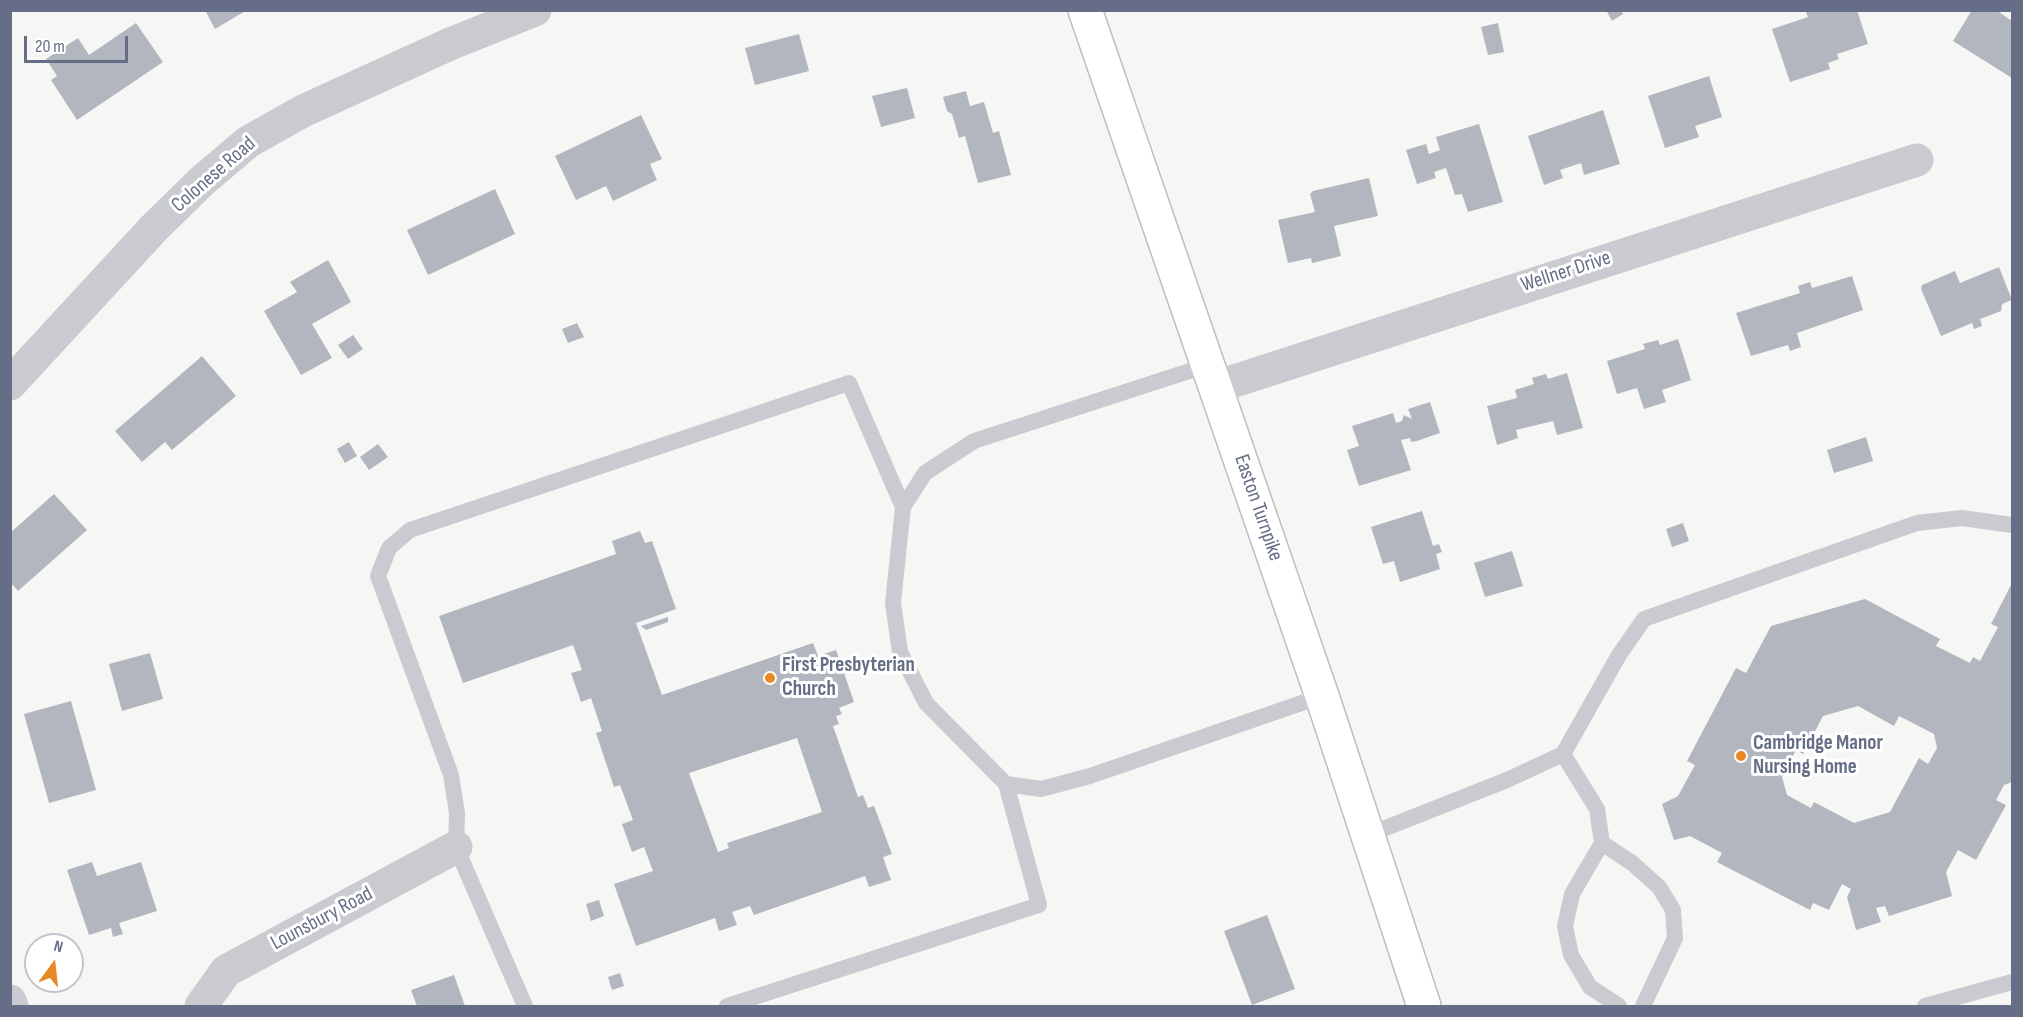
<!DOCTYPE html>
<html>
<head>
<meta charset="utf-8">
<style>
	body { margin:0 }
	#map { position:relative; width:2023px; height:1017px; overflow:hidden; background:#f6f7f4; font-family:"Sofia Sans Condensed",sans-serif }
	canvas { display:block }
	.frame { position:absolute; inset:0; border:12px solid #656e86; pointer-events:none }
	.north { position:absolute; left:24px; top:933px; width:60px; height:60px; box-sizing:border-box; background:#fff; border:2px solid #c1c5cf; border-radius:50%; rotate:15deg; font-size:16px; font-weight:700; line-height:24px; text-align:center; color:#656e86 }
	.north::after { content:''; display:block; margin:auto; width:21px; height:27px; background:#e88923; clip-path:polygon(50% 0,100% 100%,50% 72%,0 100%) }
	.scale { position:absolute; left:24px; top:36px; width:104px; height:27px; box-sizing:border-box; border:3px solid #656e86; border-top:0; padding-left:8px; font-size:18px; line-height:21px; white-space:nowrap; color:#656e86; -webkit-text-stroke:4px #fff; paint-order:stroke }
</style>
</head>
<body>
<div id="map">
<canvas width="2023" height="1017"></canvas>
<div class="frame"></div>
<div class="north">N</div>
<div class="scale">20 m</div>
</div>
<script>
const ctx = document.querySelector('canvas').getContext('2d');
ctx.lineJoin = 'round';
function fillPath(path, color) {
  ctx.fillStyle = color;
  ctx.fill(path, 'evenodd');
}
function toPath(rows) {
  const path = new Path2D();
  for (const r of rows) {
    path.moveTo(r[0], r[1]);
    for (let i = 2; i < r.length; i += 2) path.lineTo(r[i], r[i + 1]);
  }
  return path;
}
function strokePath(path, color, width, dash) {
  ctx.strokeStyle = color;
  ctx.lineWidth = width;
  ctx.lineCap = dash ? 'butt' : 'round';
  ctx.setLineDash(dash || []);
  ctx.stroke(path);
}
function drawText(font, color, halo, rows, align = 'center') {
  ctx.font = font + ' "Sofia Sans Condensed",sans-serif';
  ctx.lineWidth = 6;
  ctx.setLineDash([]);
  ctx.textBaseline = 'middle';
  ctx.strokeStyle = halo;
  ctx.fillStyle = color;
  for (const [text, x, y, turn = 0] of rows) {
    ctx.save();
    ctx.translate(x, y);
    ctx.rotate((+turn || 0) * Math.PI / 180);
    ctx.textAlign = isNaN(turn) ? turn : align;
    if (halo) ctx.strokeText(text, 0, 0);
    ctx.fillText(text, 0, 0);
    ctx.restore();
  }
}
fillPath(toPath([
	[205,10,247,10,215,29],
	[1606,10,1621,10,1623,14,1612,21],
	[1805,10,1857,10,1868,44,1837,54,1839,59,1828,63,1830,69,1790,82,1772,29,1808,17],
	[1972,10,1996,10,2012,21,2012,78,1953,41],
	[136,23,163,62,77,120,51,80,57,76,46,59,78,38,89,55],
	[1498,23,1504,52,1488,55,1481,27],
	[799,34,809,71,755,85,745,48],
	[1709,76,1722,117,1695,126,1699,137,1665,148,1648,96],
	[907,88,915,118,881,127,872,96],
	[966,91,970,106,984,102,993,133,999,131,1011,175,978,183,965,136,959,138,952,114,947,111,943,97],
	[1603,110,1620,164,1584,175,1581,163,1560,170,1563,178,1544,185,1528,136],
	[641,115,662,159,650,164,657,180,613,201,606,186,576,200,555,156],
	[1479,124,1503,202,1468,212,1462,194,1455,195,1446,168,1434,172,1436,178,1417,184,1406,150,1426,144,1429,154,1440,150,1436,137],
	[1369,178,1378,216,1334,226,1341,256,1312,263,1311,258,1288,263,1278,220,1315,212,1310,194,1313,191],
	[495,189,515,234,428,275,407,230],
	[328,260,351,302,312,324,332,358,301,375,264,311,297,292,290,282],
	[1999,267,2012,300,2002,304,2001,311,1980,319,1982,326,1974,329,1972,323,1941,336,1921,289,1922,285,1955,271,1960,283],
	[1852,276,1863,310,1797,333,1801,347,1790,351,1788,345,1751,356,1736,313,1800,293,1798,286,1810,282,1812,288],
	[577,323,584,337,568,343,562,329],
	[353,335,363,349,348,359,338,345],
	[1678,339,1691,380,1662,390,1666,402,1644,409,1637,388,1617,394,1607,361,1645,349,1643,344,1658,340,1660,345],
	[202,356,236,396,172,450,165,442,142,462,115,431],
	[1567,373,1583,428,1557,435,1553,421,1516,430,1518,438,1497,445,1487,406,1517,398,1515,390,1534,384,1532,378,1546,374,1548,379],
	[1430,402,1440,433,1417,441,1411,442,1410,438,1401,440,1411,470,1359,486,1347,450,1359,446,1352,426,1393,413,1396,423,1402,421,1404,415,1412,419,1408,409],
	[1866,437,1873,461,1834,473,1827,450],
	[349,442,357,456,345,463,337,449],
	[378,444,388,457,369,470,360,457],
	[54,494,87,530,18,591,10,582,10,533],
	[1422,511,1433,546,1439,544,1442,552,1436,554,1440,569,1400,582,1394,561,1383,564,1371,527],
	[1683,523,1689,541,1672,547,1666,529],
	[640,531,645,543,652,541,676,609,636,623,662,695,813,643,818,656,836,650,854,702,839,708,842,714,836,716,839,724,833,726,858,797,863,795,868,808,874,806,892,854,883,857,891,880,869,887,865,876,754,915,750,906,732,912,737,925,719,931,715,918,636,946,614,884,653,871,644,847,632,852,622,824,633,820,620,785,614,787,596,733,602,731,591,698,581,702,571,673,582,670,573,645,463,683,439,616,616,554,612,541],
	[797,738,822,812,727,843,729,848,718,852,689,773],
	[1512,551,1523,586,1485,597,1474,563],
	[2012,583,2012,782,2004,785,1996,800,2006,805,1976,860,1958,850,1946,872,1952,896,1889,916,1885,906,1876,908,1881,922,1856,930,1847,897,1851,889,1842,884,1829,910,1813,903,1810,910,1717,862,1722,853,1690,836,1674,840,1662,804,1678,796,1695,765,1687,761,1736,668,1746,673,1771,626,1865,599,1940,639,1936,646,1970,663,1973,657,1980,661,1998,627,1991,624],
	[1858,706,1894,726,1899,716,1934,734,1937,748,1928,764,1919,758,1890,812,1854,823,1814,802,1811,808,1787,795,1782,777,1796,750,1803,754,1823,716],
	[668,617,668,622,646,630,641,626],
	[150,653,163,699,122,711,109,664],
	[71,701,96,790,49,803,24,714],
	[92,862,97,876,141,862,157,911,119,923,123,934,113,937,111,928,89,935,67,870],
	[599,900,604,916,591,921,586,904],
	[1267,915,1295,989,1252,1005,1224,931],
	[620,973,624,986,612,990,608,977],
	[454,975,465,1006,417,1006,411,990]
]), '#b2b6be');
const secondary = toPath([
	[1085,10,1322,696,1424,1006]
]);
strokePath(secondary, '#bcbec4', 36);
strokePath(toPath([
	[903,507,925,473,974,441,1208,365],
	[1563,754,1597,809,1602,843,1572,894,1565,926,1571,955,1590,987,1619,1006],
	[1006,784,1041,789,1090,776,1322,696],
	[1368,835,1507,780,1563,754,1619,655,1644,619,1917,523,1962,518,2012,525],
	[1602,843,1632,863,1659,887,1673,910,1675,938,1643,1006],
	[525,1006,456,847,457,813,451,775,378,576,389,548,410,530,849,383,903,507,893,603,900,652,926,703,1006,784,1039,905,727,1006],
	[1925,1006,2012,982]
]), '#cacbd0', 16);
strokePath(toPath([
	[10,384,154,228,202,181,248,142,303,111,450,44,535,10],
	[1216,387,1917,160],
	[10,1001,12,1006],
	[201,1006,226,971,456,847]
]), '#cacbd0', 33);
strokePath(secondary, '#fff', 33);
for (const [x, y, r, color] of [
	[770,678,6,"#e88923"],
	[1741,756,6,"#e88923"]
]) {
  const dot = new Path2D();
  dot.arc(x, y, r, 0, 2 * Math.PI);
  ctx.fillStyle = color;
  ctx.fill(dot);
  strokePath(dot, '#fff', 2);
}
drawText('21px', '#656e86', '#fff', [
	["Colonese Road",214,175,-41],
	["Wellner Drive",1566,272,-18],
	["Easton Turnpike",1258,508,71],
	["Lounsbury Road",322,919,-28]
]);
drawText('bold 21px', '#656e86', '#fff', [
	["First Presbyterian",782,666],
	["Church",782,690],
	["Cambridge Manor",1753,744],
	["Nursing Home",1753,768]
], 'left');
</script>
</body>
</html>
